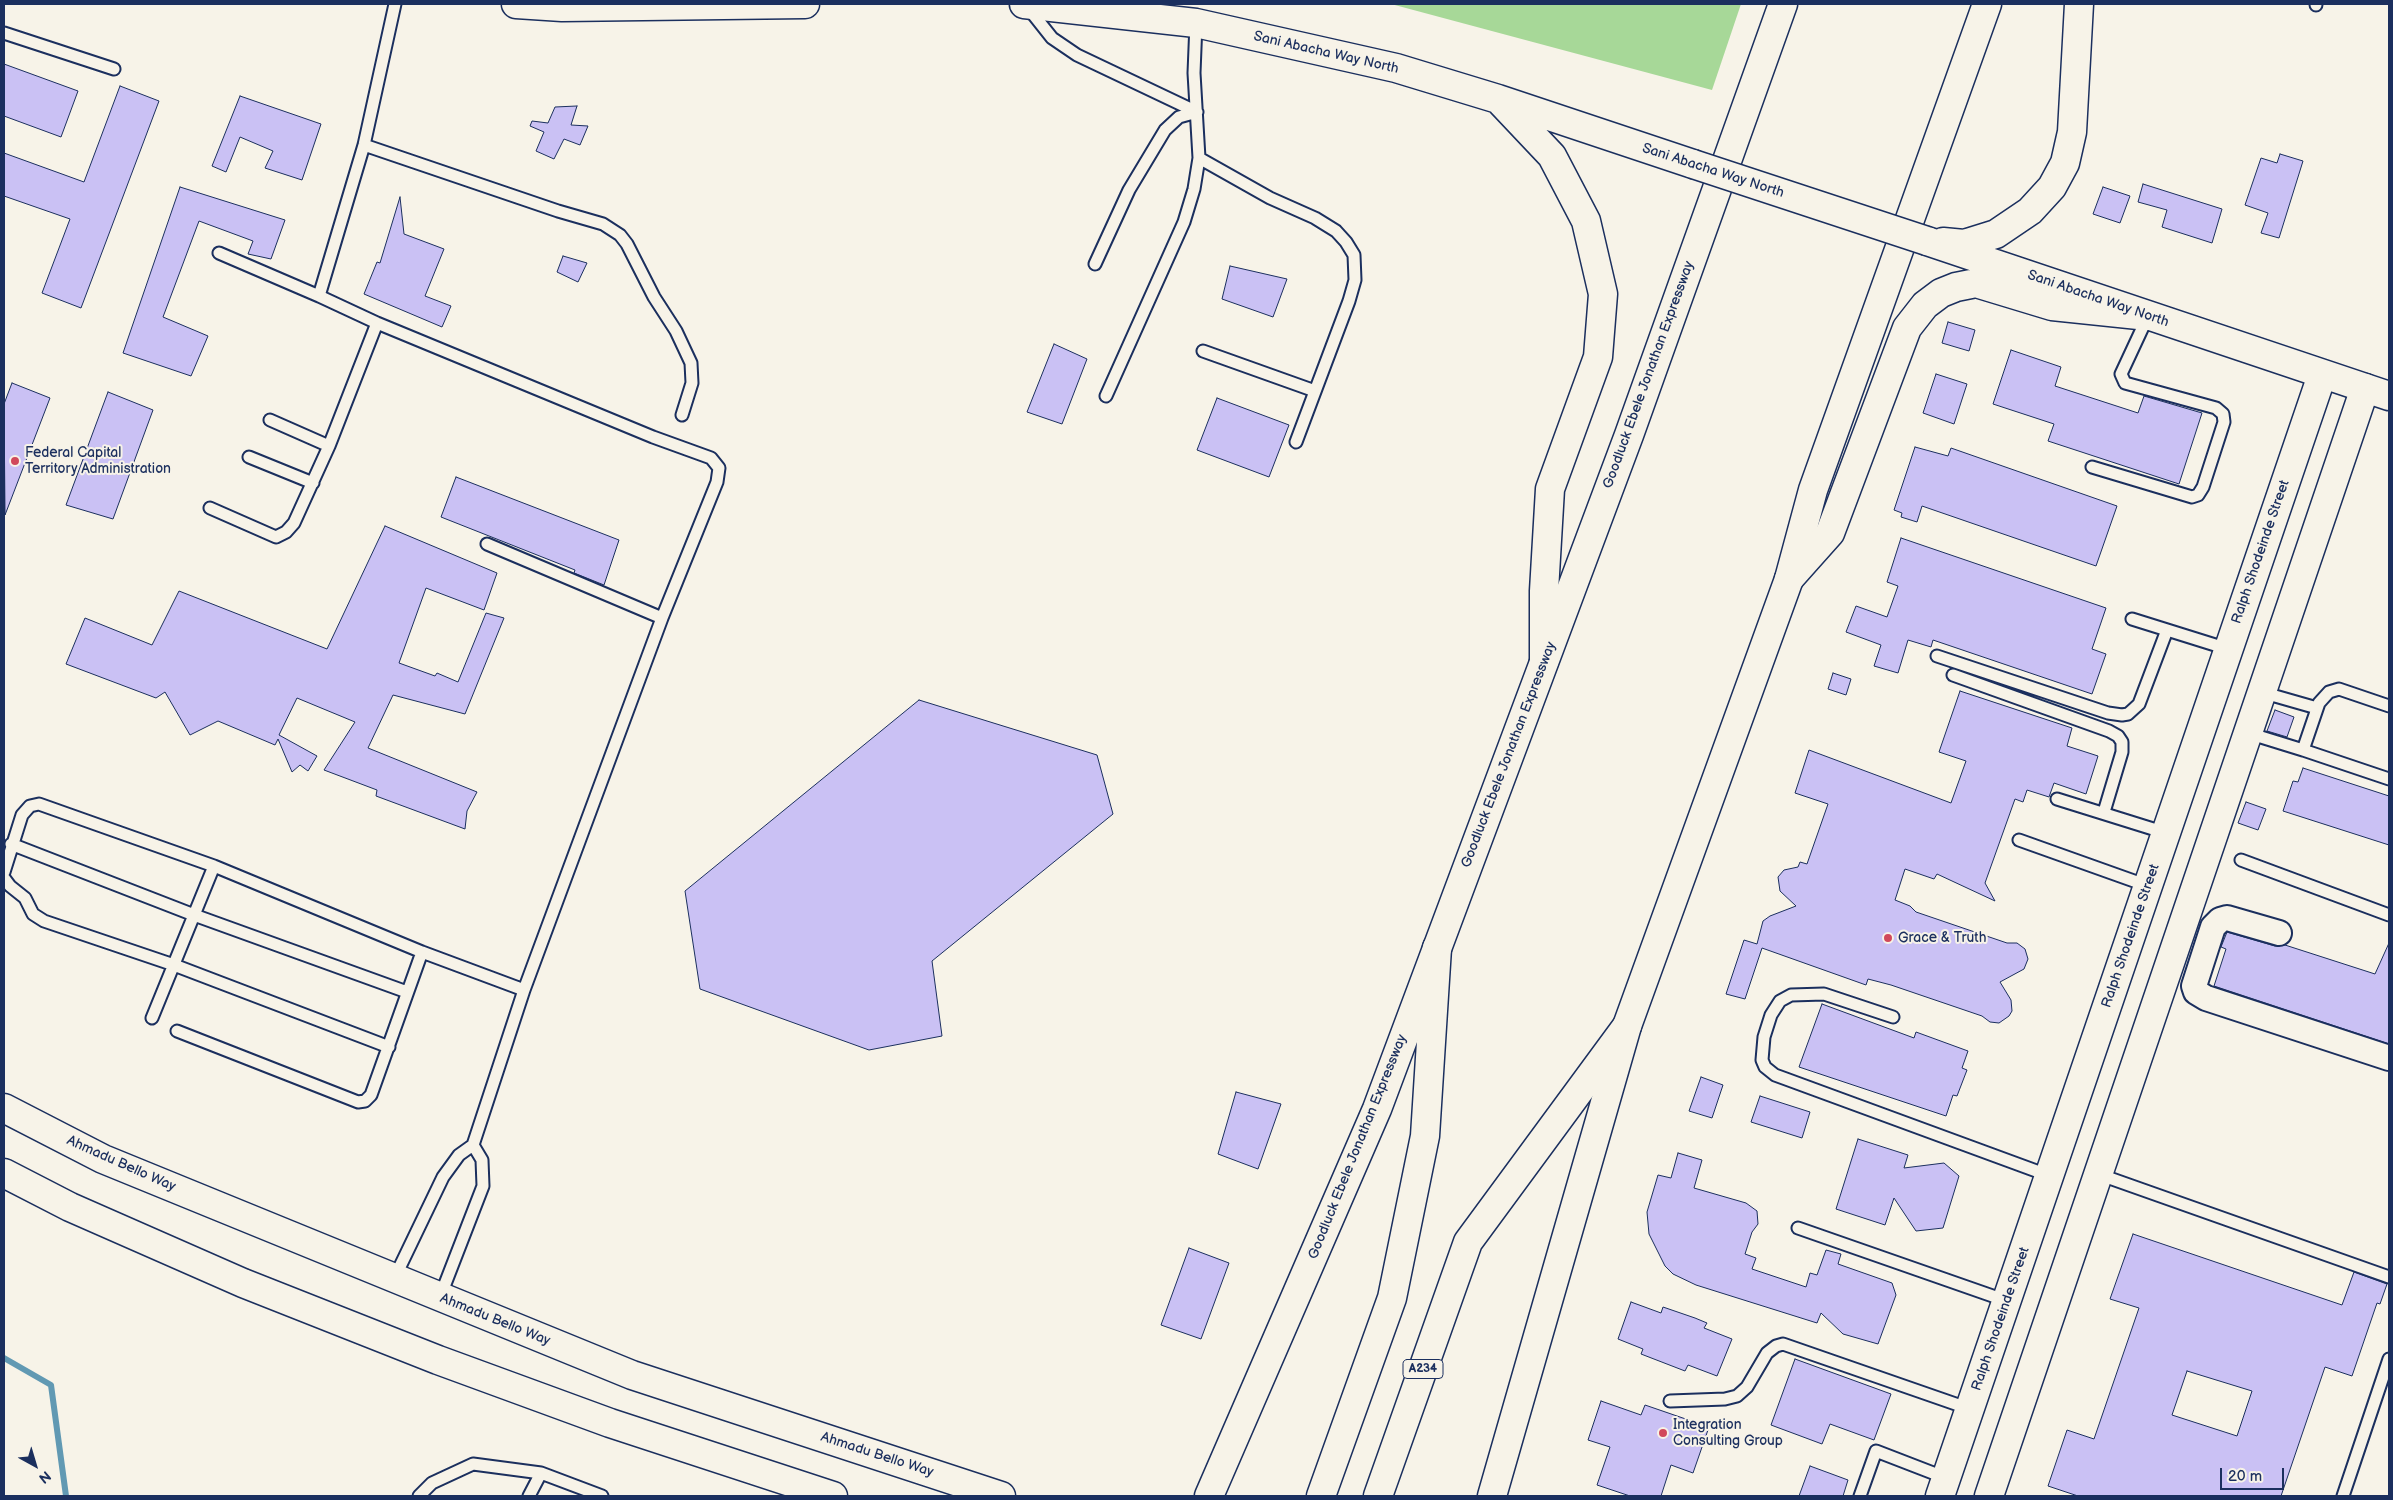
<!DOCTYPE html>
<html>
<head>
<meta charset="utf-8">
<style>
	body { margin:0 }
	#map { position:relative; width:2393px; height:1500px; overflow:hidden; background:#f7f3e8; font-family:"Balsamiq Sans",sans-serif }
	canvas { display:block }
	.frame { position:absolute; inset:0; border:5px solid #1b2f5e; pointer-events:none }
	.north { position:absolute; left:10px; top:1440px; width:50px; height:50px; -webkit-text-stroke:4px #f7f3e8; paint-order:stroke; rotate:141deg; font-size:14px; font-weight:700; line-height:20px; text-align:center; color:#1b2f5e }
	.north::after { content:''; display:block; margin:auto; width:18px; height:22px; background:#1b2f5e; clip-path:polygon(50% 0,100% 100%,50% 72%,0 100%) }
	.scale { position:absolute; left:2220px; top:1468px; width:64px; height:22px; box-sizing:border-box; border:2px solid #1b2f5e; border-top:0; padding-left:6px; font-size:15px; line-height:18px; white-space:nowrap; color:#1b2f5e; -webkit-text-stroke:4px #f7f3e8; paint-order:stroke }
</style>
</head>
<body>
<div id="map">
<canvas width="2393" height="1500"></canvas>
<div class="frame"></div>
<div class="north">N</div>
<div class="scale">20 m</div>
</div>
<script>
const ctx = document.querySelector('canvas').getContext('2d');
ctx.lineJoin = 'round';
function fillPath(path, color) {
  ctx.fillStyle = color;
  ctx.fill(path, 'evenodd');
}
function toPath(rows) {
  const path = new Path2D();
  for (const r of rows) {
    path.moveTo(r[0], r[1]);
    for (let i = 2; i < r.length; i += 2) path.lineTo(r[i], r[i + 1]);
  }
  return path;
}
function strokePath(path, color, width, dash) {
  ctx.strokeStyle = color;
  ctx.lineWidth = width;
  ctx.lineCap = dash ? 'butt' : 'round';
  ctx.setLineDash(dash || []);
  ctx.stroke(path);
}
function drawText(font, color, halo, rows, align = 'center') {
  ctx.font = font + ' "Balsamiq Sans",sans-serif';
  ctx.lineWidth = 4;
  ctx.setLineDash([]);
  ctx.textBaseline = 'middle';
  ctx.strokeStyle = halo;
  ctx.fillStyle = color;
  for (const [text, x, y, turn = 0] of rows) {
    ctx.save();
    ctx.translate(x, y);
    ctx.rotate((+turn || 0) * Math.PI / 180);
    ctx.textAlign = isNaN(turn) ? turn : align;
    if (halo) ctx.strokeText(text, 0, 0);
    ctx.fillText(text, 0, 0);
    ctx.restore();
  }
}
fillPath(toPath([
	[1391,4,1741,4,1712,90]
]), '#a7d898');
strokePath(toPath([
	[4,1358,51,1385,66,1496]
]), '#6199b3', 6);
const building = toPath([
	[4,64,78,91,61,137,4,116,4,64],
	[120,86,159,101,81,308,42,293,70,219,4,196,4,153,84,182,120,86],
	[240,96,321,124,302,180,265,168,273,151,240,137,226,172,212,166,240,96],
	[577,106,571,125,588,126,580,145,564,139,554,159,536,151,544,132,530,126,532,121,548,123,555,107,577,106],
	[2280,154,2303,161,2279,238,2261,233,2268,213,2245,205,2261,158,2277,163,2280,154],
	[2143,184,2222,209,2212,243,2162,227,2167,210,2138,202,2143,184],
	[180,187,285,220,271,259,248,254,253,241,199,221,163,317,208,336,191,376,123,353,180,187],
	[2103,187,2130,196,2120,223,2093,214,2103,187],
	[400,197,404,234,444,249,425,296,451,306,442,327,364,294,377,262,380,263,400,197],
	[563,256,587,263,578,282,557,272,563,256],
	[1230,266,1287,279,1273,317,1222,299,1230,266],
	[1948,322,1975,330,1969,351,1942,343,1948,322],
	[1054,344,1087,359,1062,424,1027,412,1054,344],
	[2011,350,2061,367,2055,386,2138,413,2144,396,2202,413,2179,484,2048,441,2054,424,1993,404,2011,350],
	[1936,374,1967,384,1954,424,1923,413,1936,374],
	[12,383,50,398,5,515,4,404,12,383],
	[108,392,153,410,113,519,66,505,108,392],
	[1217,398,1289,425,1269,477,1197,450,1217,398],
	[1915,447,1948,456,1951,448,2117,506,2096,566,1922,506,1917,522,1901,517,1902,513,1894,510,1915,447],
	[456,477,619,540,604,585,574,573,575,570,441,517,456,477],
	[385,526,497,573,484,610,426,588,399,663,435,676,437,673,458,682,486,613,504,618,465,714,393,695,368,748,477,792,467,811,465,829,376,796,377,790,324,770,355,722,297,698,279,735,317,756,308,771,300,765,292,772,278,739,275,745,218,721,190,735,165,692,156,698,66,664,85,618,152,645,179,591,327,649,385,526],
	[1901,538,2106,608,2092,649,2106,654,2092,694,1933,640,1931,647,1908,640,1898,673,1874,666,1881,645,1846,632,1856,606,1887,617,1898,586,1887,582,1901,538],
	[1833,673,1851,679,1846,695,1828,689,1833,673],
	[1960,691,2072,728,2067,746,2098,756,2086,794,2054,783,2049,797,2027,790,2023,802,2015,799,1985,883,1995,901,1937,874,1934,879,1905,869,1895,900,1910,906,1916,912,2007,943,2017,943,2025,949,2028,959,2024,969,2000,982,2011,1000,2012,1011,2009,1016,1999,1023,1990,1022,1982,1016,1891,985,1868,979,1866,985,1762,948,1745,999,1726,994,1744,940,1757,944,1763,921,1770,916,1796,906,1780,891,1778,877,1784,870,1798,867,1800,862,1807,864,1828,804,1795,793,1809,750,1951,803,1966,761,1939,752,1960,691],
	[919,700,1097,755,1113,814,932,961,942,1036,869,1050,700,989,685,891,919,700],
	[2275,710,2294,717,2287,737,2267,731,2275,710],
	[2303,768,2389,796,2389,845,2283,811,2293,781,2298,782,2303,768],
	[2246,802,2266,809,2258,830,2238,823,2246,802],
	[2227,932,2275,946,2285,945,2375,974,2389,943,2389,1044,2214,986,2226,949,2221,947,2227,932],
	[1822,1004,1914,1038,1916,1032,1968,1051,1962,1068,1967,1070,1957,1096,1953,1095,1946,1116,1799,1067,1822,1004],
	[1701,1077,1723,1085,1712,1118,1689,1111,1701,1077],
	[1236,1092,1281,1104,1258,1169,1218,1154,1236,1092],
	[1760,1096,1810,1112,1802,1138,1751,1122,1760,1096],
	[1858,1139,1908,1155,1904,1168,1944,1163,1959,1176,1943,1228,1916,1231,1894,1198,1885,1225,1836,1209,1858,1139],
	[1678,1153,1702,1160,1694,1188,1746,1203,1757,1211,1758,1224,1752,1232,1745,1254,1756,1258,1752,1269,1806,1287,1810,1273,1817,1275,1826,1250,1841,1254,1838,1264,1892,1283,1896,1295,1878,1344,1843,1334,1821,1313,1817,1323,1696,1285,1673,1274,1665,1266,1649,1234,1647,1212,1658,1175,1671,1178,1678,1153],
	[2133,1234,2342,1305,2354,1272,2387,1284,2380,1304,2377,1303,2352,1376,2325,1367,2281,1496,2078,1496,2048,1486,2067,1430,2094,1439,2139,1308,2110,1299,2133,1234],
	[2187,1371,2252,1391,2237,1436,2172,1415,2187,1371],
	[1189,1248,1229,1263,1201,1339,1161,1325,1189,1248],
	[1631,1302,1661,1313,1663,1307,1695,1318,1707,1323,1704,1328,1732,1339,1717,1376,1688,1365,1685,1371,1641,1354,1643,1349,1618,1339,1631,1302],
	[1795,1359,1891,1394,1874,1440,1830,1424,1822,1444,1771,1425,1795,1359],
	[1601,1401,1641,1415,1645,1405,1709,1427,1693,1473,1671,1465,1661,1496,1630,1496,1597,1485,1610,1447,1588,1440,1601,1401],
	[1810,1466,1848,1480,1843,1496,1799,1496,1810,1466]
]);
fillPath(building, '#cac1f4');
strokePath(building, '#1b2f5e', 1);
const service = toPath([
	[2316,5,2316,4],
	[1029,9,1052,38,1077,55,1197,112],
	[4,33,114,69],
	[364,145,558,211,603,224,620,235,627,244,654,297,676,331,691,363,692,383,682,415],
	[1199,158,1270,198,1315,218,1336,231,1346,242,1354,255,1355,280,1349,301,1296,442],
	[219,253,319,296,364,145,395,4],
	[1095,264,1129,190,1165,130,1179,117,1197,112],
	[319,296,377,323,653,437,711,458,719,468,717,482,662,618,524,990,473,1145,482,1160,483,1186,440,1297],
	[1203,351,1315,391],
	[1106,396,1184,222,1194,189,1199,158,1194,73,1196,23],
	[270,420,329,446],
	[249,457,313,483],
	[2092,467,2192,497,2198,495,2203,487,2224,422,2223,414,2216,408,2125,383,2121,374,2148,316],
	[210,508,276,537,286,532,294,523,329,446,377,323],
	[487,544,662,618],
	[2132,619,2228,649],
	[1937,656,2108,713,2122,715,2128,714,2139,704,2167,630],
	[1953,675,2109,731,2118,736,2122,742,2122,752,2104,812],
	[2261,692,2317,708],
	[2389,706,2339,689,2329,692,2319,703,2303,750,2389,779],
	[2248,733,2303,750],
	[2057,799,2166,833],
	[2019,840,2148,886],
	[11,844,194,915,407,992],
	[2241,860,2389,915],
	[4,872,22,815,30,806,39,804,214,866,422,952,524,990],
	[4,878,10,886,25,898,33,914,44,921,174,965,389,1047],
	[1893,1017,1824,994,1791,995,1780,1001,1771,1015,1764,1037,1762,1060,1765,1067,1775,1075,1786,1079,2050,1176],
	[152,1018,214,866],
	[177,1031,358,1102,365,1101,371,1095,422,952],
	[2098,1174,2389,1277],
	[1798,1228,2007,1301],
	[394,1279,443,1177,459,1155,473,1145],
	[1670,1401,1725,1399,1737,1396,1747,1387,1767,1353,1776,1346,1783,1344,1970,1409],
	[419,1496,432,1483,473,1464,541,1473,602,1496],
	[529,1496,541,1473],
	[1860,1496,1876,1451,1946,1478],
	[2343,1496,2389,1359]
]);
const minor = toPath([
	[2279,933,2227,918,2220,920,2213,927,2194,986,2196,992,2206,998,2389,1058]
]);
const tertiary = toPath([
	[1940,1496,2322,375],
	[1989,1496,2365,388]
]);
const primary = toPath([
	[4,1108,103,1159,632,1375,1001,1496],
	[4,1173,70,1207,243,1283,438,1360,610,1423,833,1496],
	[1209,1496,1377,1109,1629,435,1783,4],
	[1492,1496,1627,1026,1789,579,1813,490,1987,4]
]);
const trunk = toPath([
	[516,4,562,7,805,4],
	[1024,4,1196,23,1396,68,1498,99,1693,164],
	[1501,102,1552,156,1586,221,1603,294,1598,357,1550,489,1544,591,1544,661],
	[1927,241,2389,396],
	[1943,242,1964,244,1996,234,2030,211,2052,187,2065,163,2072,132,2079,4],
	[1789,579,1830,533,1907,328,1925,305,1941,293,1956,287,1976,283,2052,306,2148,316]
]);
const motorway = toPath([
	[1321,1496,1392,1298,1425,1136,1437,948],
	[1378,1496,1468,1242,1627,1026]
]);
strokePath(service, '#1b2f5e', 15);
strokePath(minor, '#1b2f5e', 28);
strokePath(tertiary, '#1b2f5e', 31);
strokePath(primary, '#1b2f5e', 31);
strokePath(trunk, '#1b2f5e', 31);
strokePath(motorway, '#1b2f5e', 31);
strokePath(service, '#f7f3e8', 11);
strokePath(minor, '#f7f3e8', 24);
strokePath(tertiary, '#f7f3e8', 28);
strokePath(primary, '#f7f3e8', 28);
strokePath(trunk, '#f7f3e8', 28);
strokePath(motorway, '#f7f3e8', 28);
const trunkBridge = toPath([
	[1693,164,1927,241]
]);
strokePath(trunkBridge, '#1b2f5e', 31, []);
strokePath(trunkBridge, '#f7f3e8', 28);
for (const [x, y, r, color] of [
	[15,461,5,"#d1495b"],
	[1888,938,5,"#d1495b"],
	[1663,1433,5,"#d1495b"]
]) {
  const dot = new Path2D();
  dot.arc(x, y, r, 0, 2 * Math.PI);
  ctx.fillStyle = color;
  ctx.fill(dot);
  strokePath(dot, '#f7f3e8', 2);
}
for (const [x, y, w] of [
	[1423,1369,40]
]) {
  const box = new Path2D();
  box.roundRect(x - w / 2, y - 9.5, w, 19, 4);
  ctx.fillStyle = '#f7f3e8';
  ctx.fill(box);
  strokePath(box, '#1b2f5e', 1);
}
drawText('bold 12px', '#1b2f5e', null, [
	["A234",1423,1369]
]);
drawText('14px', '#1b2f5e', '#f7f3e8', [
	["Sani Abacha Way North",1326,53,13],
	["Sani Abacha Way North",1713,171,18],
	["Sani Abacha Way North",2098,299,19],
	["Goodluck Ebele Jonathan Expressway",1649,375,-70],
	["Ralph Shodeinde Street",2261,552,-71],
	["Goodluck Ebele Jonathan Expressway",1509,755,-69],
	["Ralph Shodeinde Street",2131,936,-71],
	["Goodluck Ebele Jonathan Expressway",1358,1147,-68],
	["Ahmadu Bello Way",121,1164,24],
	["Ralph Shodeinde Street",2001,1319,-71],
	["Ahmadu Bello Way",495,1320,22],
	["Ahmadu Bello Way",877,1455,18]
]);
drawText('14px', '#1b2f5e', '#f7f3e8', [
	["Federal Capital",25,453],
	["Territory Administration",25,469],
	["Grace & Truth",1898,938],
	["Integration",1673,1425],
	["Consulting Group",1673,1441]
], 'left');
</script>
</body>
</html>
